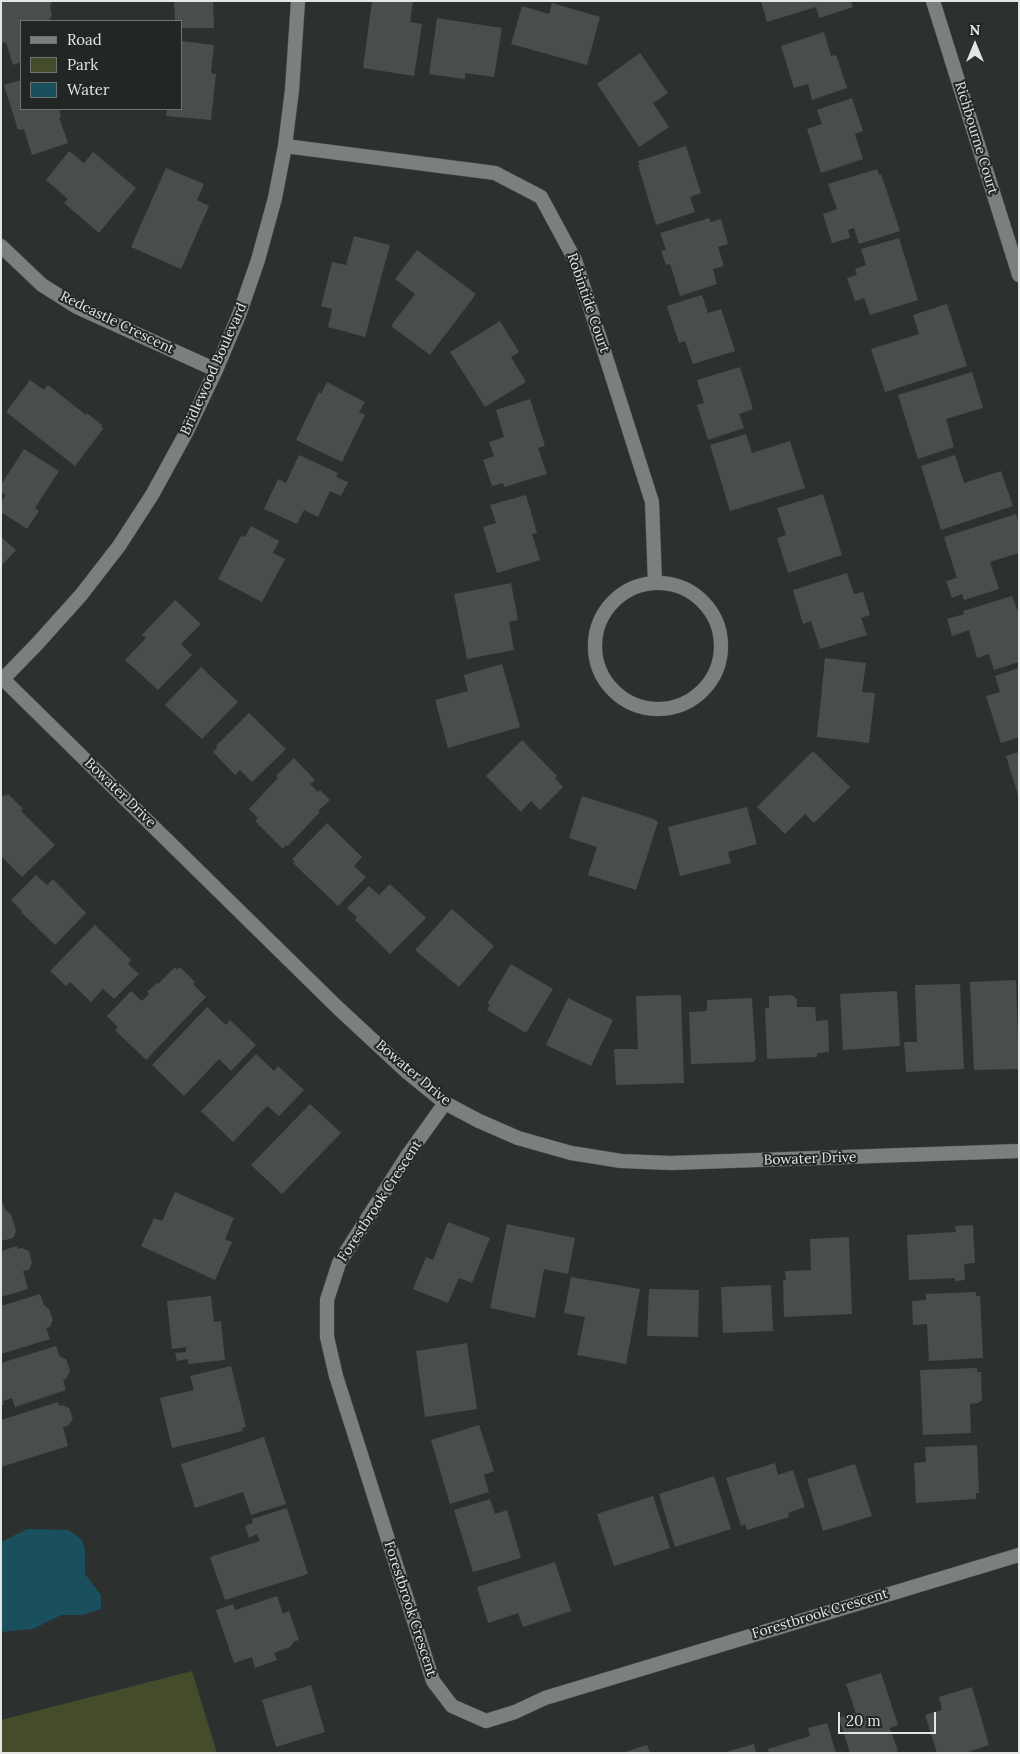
<!DOCTYPE html>
<html>
<head>
<meta charset="utf-8">
<style>
	body { margin:0 }
	#map { position:relative; width:1020px; height:1754px; overflow:hidden; background:#2c312f; font-family:Lora,serif }
	canvas { display:block }
	.frame { position:absolute; inset:0; border:2px solid #e3e6e5; pointer-events:none }
	.legend { position:absolute; left:20px; top:20px; width:162px; height:90px; box-sizing:border-box; background:#222725; border:1px solid #6f7372; margin:0; padding:6px 9px; list-style:none; font-size:15px; color:#e3e6e5 }
	.legend li { display:flex; align-items:center; gap:10px; height:25px }
	.legend b { width:25px; border:1px solid #6f7372 }
	.north { position:absolute; left:950px; top:20px; width:50px; height:50px; -webkit-text-stroke:4px #222725; paint-order:stroke; rotate:0deg; font-size:14px; font-weight:700; line-height:20px; text-align:center; color:#e3e6e5 }
	.north::after { content:''; display:block; margin:auto; width:18px; height:22px; background:#e3e6e5; clip-path:polygon(50% 0,100% 100%,50% 72%,0 100%) }
	.scale { position:absolute; left:838px; top:1712px; width:98px; height:22px; box-sizing:border-box; border:2px solid #e3e6e5; border-top:0; padding-left:6px; font-size:15px; line-height:18px; white-space:nowrap; color:#e3e6e5; -webkit-text-stroke:4px #222725; paint-order:stroke }
</style>
</head>
<body>
<div id="map">
<canvas width="1020" height="1754"></canvas>
<div class="frame"></div>
<ul class="legend">
<li><b style="height:6px;background:#79807d"></b>Road</li>
<li><b style="height:14px;background:#444c2c"></b>Park</li>
<li><b style="height:14px;background:#1a505e"></b>Water</li>
</ul>
<div class="north">N</div>
<div class="scale">20 m</div>
</div>
<script>
const ctx = document.querySelector('canvas').getContext('2d');
ctx.lineJoin = 'round';
function fillPath(path, color) {
  ctx.fillStyle = color;
  ctx.fill(path, 'evenodd');
}
function toPath(rows) {
  const path = new Path2D();
  for (const r of rows) {
    if (r.length === 3) {
      path.moveTo(r[0] + r[2], r[1]);
      path.arc(r[0], r[1], r[2], 0, 2 * Math.PI);
      continue;
    }
    path.moveTo(r[0], r[1]);
    for (let i = 2; i < r.length; i += 2) path.lineTo(r[i], r[i + 1]);
  }
  return path;
}
function strokePath(path, color, width, dash) {
  ctx.strokeStyle = color;
  ctx.lineWidth = width;
  ctx.lineCap = dash ? 'butt' : 'round';
  ctx.setLineDash(dash || []);
  ctx.stroke(path);
}
function drawText(font, color, halo, rows, align = 'center') {
  ctx.font = font + ' Lora,serif';
  ctx.lineWidth = 4;
  ctx.setLineDash([]);
  ctx.textBaseline = 'middle';
  ctx.strokeStyle = halo;
  ctx.fillStyle = color;
  for (const [text, x, y, turn = 0] of rows) {
    ctx.save();
    ctx.translate(x, y);
    ctx.rotate((+turn || 0) * Math.PI / 180);
    ctx.textAlign = isNaN(turn) ? turn : align;
    if (halo) ctx.strokeText(text, 0, 0);
    ctx.fillText(text, 0, 0);
    ctx.restore();
  }
}
fillPath(toPath([
	[192,1671,217,1753,1,1753,1,1720]
]), '#444c2c');
fillPath(toPath([
	[27,1529,69,1530,81,1539,85,1549,85,1574,101,1595,101,1609,82,1615,61,1615,33,1629,1,1632,1,1542]
]), '#1a505e');
fillPath(toPath([
	[1,1,52,1,50,7,52,15,49,21,21,21,21,62,13,65,6,42,1,43],
	[174,1,213,1,214,28,181,28,181,21,175,21],
	[372,1,413,1,410,22,422,24,414,76,363,68],
	[761,1,851,1,853,7,819,18,816,7,767,22],
	[552,3,600,17,587,65,511,44,522,6,549,14],
	[437,18,502,28,494,77,465,73,465,79,429,74],
	[824,32,831,56,836,55,847,88,812,100,808,84,794,88,781,46],
	[181,41,214,45,211,73,216,74,211,120,166,116,167,109,181,109],
	[640,53,668,93,653,103,669,127,639,147,597,84],
	[21,80,21,109,59,109,61,117,59,117,68,143,32,155,24,129,18,130,4,85],
	[852,98,863,131,855,134,863,159,821,173,807,129,822,124,817,110],
	[686,146,701,193,690,197,695,212,656,225,638,165,640,165,638,161],
	[69,151,84,163,93,152,136,188,99,233,64,203,68,199,46,180],
	[166,168,204,184,197,200,209,206,181,269,131,247],
	[877,169,879,175,881,174,900,231,859,244,854,228,848,230,850,238,832,243,823,214,837,209,828,184],
	[709,218,711,222,721,219,728,244,718,247,724,266,713,269,717,284,680,296,670,264,666,265,661,251,666,250,660,233],
	[354,236,390,245,365,337,328,327,332,309,321,306,332,262,346,265],
	[899,238,918,300,870,315,864,298,855,301,847,278,857,275,855,269,866,265,861,249],
	[417,250,476,294,430,355,391,326,415,294,395,279],
	[702,295,708,313,721,309,735,351,693,364,685,341,679,343,667,306],
	[947,304,967,366,885,392,871,349,919,334,913,315],
	[500,321,519,352,511,357,526,382,485,407,450,352],
	[740,367,753,409,739,414,744,428,708,440,697,405,704,403,697,380],
	[972,372,983,408,946,419,954,447,918,459,898,395],
	[30,380,44,390,48,385,86,415,87,413,102,425,101,427,103,429,75,466,6,412],
	[327,382,365,402,359,412,365,415,342,462,296,440,319,392,321,394],
	[530,399,545,446,538,448,547,474,504,487,503,483,492,486,483,460,494,456,489,442,504,437,496,410],
	[746,434,752,453,790,441,805,488,730,511,710,445],
	[24,449,59,471,35,508,39,511,27,529,1,512,1,502,6,495,1,492,1,485],
	[299,455,338,473,336,477,348,482,341,496,330,491,318,517,304,510,297,524,264,509,278,479,286,483],
	[955,455,964,483,1001,471,1013,506,941,530,921,466],
	[823,494,842,555,788,573,777,538,786,535,777,508],
	[526,495,537,533,532,534,540,560,497,573,483,527,496,523,490,505],
	[1016,514,1019,524,1019,553,990,562,999,589,964,600,962,594,952,598,946,581,957,578,944,537],
	[251,526,279,541,273,553,285,559,262,602,218,579,241,536,245,537],
	[1,537,16,550,1,566],
	[847,573,854,594,863,592,870,615,861,618,867,635,820,649,811,621,803,624,793,590],
	[511,583,518,620,509,622,514,650,467,659,454,594],
	[1012,596,1019,614,1019,662,994,670,989,654,977,658,969,630,952,636,947,619,964,614,963,611],
	[175,600,201,624,181,644,192,655,158,690,125,660,146,638,142,635],
	[825,658,866,663,862,692,875,693,869,743,817,737],
	[502,664,520,727,448,748,435,700,468,691,464,675],
	[201,667,238,702,202,739,165,705],
	[1019,668,1019,737,1001,743,986,696,1000,692,995,676],
	[249,713,286,749,252,782,240,770,235,775,213,752,217,748,216,746],
	[522,740,557,776,555,778,563,787,540,810,531,801,521,812,486,776],
	[813,751,850,787,814,823,805,814,785,834,757,807],
	[1019,752,1019,795,1018,795,1006,756],
	[294,758,315,780,310,784,318,792,320,790,330,800,318,811,320,812,288,846,286,845,283,849,255,821,258,818,249,809,278,778,276,776],
	[5,794,6,796,8,794,23,809,21,811,55,845,22,877,1,856,1,798],
	[582,796,654,819,658,822,636,890,588,875,597,847,569,838],
	[747,807,757,844,728,852,731,863,680,876,668,827],
	[327,823,362,857,354,866,366,877,338,906,293,863,295,862,292,859],
	[36,875,47,885,53,879,86,913,55,945,21,912,22,911,11,900],
	[390,884,426,918,390,954,355,920,357,917,347,908,369,886,379,895],
	[452,909,494,946,459,987,415,950],
	[95,925,131,960,128,964,139,974,114,999,103,989,91,1002,70,982,66,986,50,971],
	[511,964,553,989,526,1033,487,1010,490,1005,487,1004],
	[175,967,177,970,180,967,195,982,193,984,206,997,146,1060,115,1030,118,1027,107,1016,131,991,142,1001,149,994,147,992,157,983,158,984],
	[1016,980,1019,1069,974,1070,970,982],
	[960,984,964,1069,906,1072,904,1042,917,1042,915,985],
	[897,991,900,1046,843,1050,840,994],
	[681,995,684,1083,616,1085,614,1049,638,1049,636,996],
	[792,995,797,999,797,1007,815,1007,816,1021,828,1020,829,1052,817,1053,817,1057,767,1059,765,1008,769,1008,769,996],
	[568,998,613,1020,591,1066,546,1045],
	[752,998,756,1060,754,1060,754,1062,691,1064,689,1012,707,1011,707,1000],
	[207,1007,226,1025,230,1020,256,1045,231,1071,219,1059,184,1096,152,1065],
	[256,1054,274,1071,278,1066,304,1090,279,1116,267,1106,233,1142,201,1111],
	[310,1104,341,1133,282,1194,251,1165],
	[175,1192,234,1218,225,1239,232,1242,215,1280,141,1246,154,1218,162,1221],
	[1,1199,6,1211,11,1214,16,1231,13,1238,1,1241],
	[448,1222,490,1238,472,1283,459,1278,448,1303,413,1289,426,1257,433,1260],
	[507,1224,575,1238,568,1274,544,1269,535,1318,490,1308],
	[973,1225,975,1263,964,1264,965,1280,955,1281,955,1278,909,1280,907,1235,956,1232,955,1226],
	[849,1237,852,1314,784,1317,783,1280,786,1280,785,1271,811,1270,810,1239],
	[17,1246,18,1249,21,1248,29,1251,32,1263,29,1270,23,1271,28,1289,1,1297,1,1251],
	[571,1277,640,1289,626,1364,577,1355,585,1317,564,1313],
	[771,1285,773,1331,723,1333,721,1287],
	[649,1289,699,1290,698,1337,647,1336],
	[976,1292,976,1296,980,1296,983,1358,929,1361,927,1324,913,1325,912,1301,926,1300,926,1294],
	[40,1294,44,1305,49,1309,53,1320,50,1327,46,1328,50,1339,1,1354,1,1306],
	[211,1296,214,1322,221,1321,225,1360,188,1364,188,1359,177,1361,175,1353,186,1352,186,1347,172,1349,167,1301],
	[467,1343,477,1409,425,1417,416,1351],
	[56,1346,60,1357,66,1359,70,1371,66,1379,63,1380,66,1390,15,1407,12,1398,3,1401,4,1405,1,1406,1,1363],
	[231,1366,246,1427,242,1428,243,1431,172,1448,160,1398,194,1390,190,1376],
	[977,1368,977,1372,981,1372,982,1401,979,1401,979,1403,970,1404,971,1433,923,1435,920,1370],
	[58,1402,59,1406,62,1405,69,1408,73,1419,68,1426,63,1427,68,1446,1,1467,1,1420],
	[479,1425,494,1471,484,1475,489,1492,450,1504,431,1440],
	[264,1437,286,1504,251,1515,243,1492,195,1508,181,1464],
	[977,1445,979,1493,976,1493,976,1499,916,1503,914,1463,926,1462,925,1447],
	[775,1463,778,1475,793,1470,805,1507,788,1513,789,1517,747,1530,745,1524,741,1526,726,1478],
	[855,1464,872,1516,823,1531,807,1479],
	[714,1476,731,1529,675,1547,659,1494],
	[653,1496,670,1548,614,1566,597,1514],
	[490,1499,495,1514,507,1510,521,1558,473,1572,454,1510],
	[287,1508,308,1574,225,1600,210,1557,260,1541,257,1534,249,1538,245,1526,253,1523,252,1519],
	[555,1562,571,1611,523,1627,518,1613,488,1623,477,1587],
	[277,1596,283,1614,289,1611,299,1640,293,1642,293,1644,290,1646,291,1647,274,1653,277,1660,255,1668,252,1657,234,1663,216,1610,233,1604,235,1610],
	[881,1673,898,1725,890,1728,898,1751,892,1753,850,1753,839,1718,856,1713,846,1684],
	[311,1685,325,1732,276,1747,262,1700],
	[972,1687,989,1745,965,1753,937,1753,925,1715,942,1710,939,1697],
	[827,1723,836,1753,769,1753,768,1749,810,1736,808,1728],
	[754,1744,756,1753,726,1753,726,1752],
	[647,1745,650,1753,625,1753,625,1752]
]), '#4a4e4a');
const minor = toPath([
	[933,1,1019,275],
	[285,146,495,173,541,197,575,260,652,502,655,583],
	[1,246,42,285,77,307,216,370],
	[658,646,63],
	[3,679,337,1007,407,1072,445,1103,479,1121,518,1138,571,1153,621,1161,671,1163,1019,1151],
	[1,681,37,644,81,595,119,546,152,495,186,433,216,370,239,315,258,260,275,198,285,146,292,90,298,1],
	[445,1103,407,1156,339,1263,327,1300,327,1337,336,1376,433,1681,452,1706,486,1721,515,1712,545,1698,1019,1555]
]);
strokePath(minor, '#4a4e4d', 15);
strokePath(minor, '#79807d', 14);
drawText('14px', '#e3e6e5', '#222725', [
	["Richbourne Court",976,138,73],
	["Robintide Court",588,303,71],
	["Redcastle Crescent",117,323,26],
	["Bridlewood Boulevard",214,369,-66],
	["Bowater Drive",120,793,44],
	["Bowater Drive",413,1073,40],
	["Bowater Drive",810,1159,-2],
	["Forestbrook Crescent",380,1201,-57],
	["Forestbrook Crescent",410,1609,72],
	["Forestbrook Crescent",820,1614,-17]
]);
</script>
</body>
</html>
